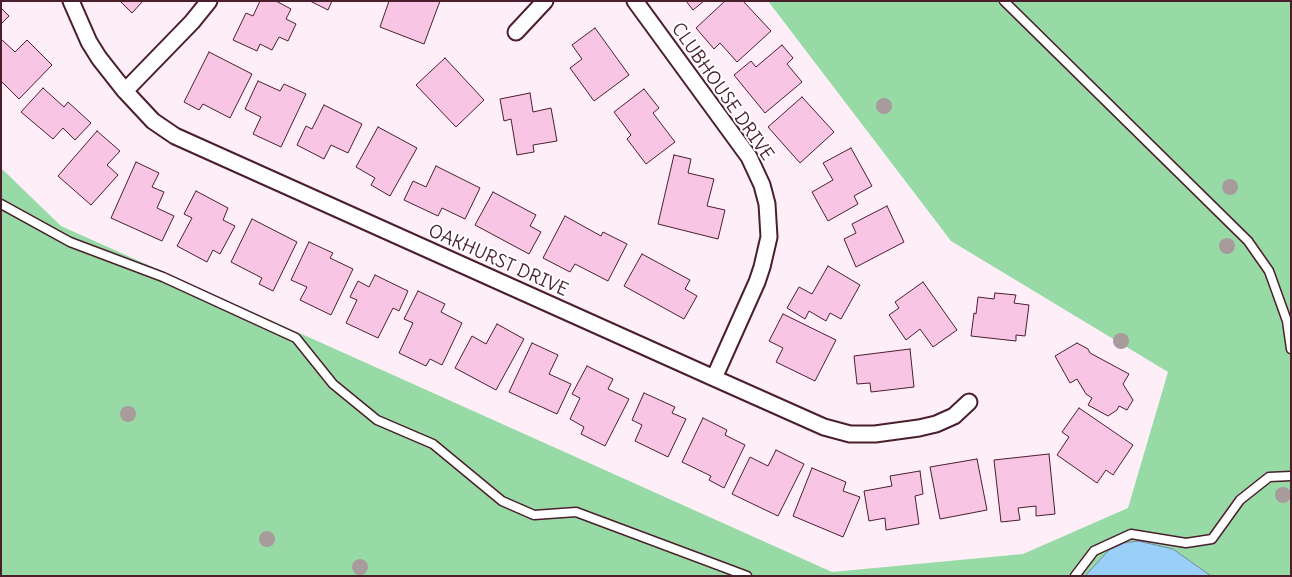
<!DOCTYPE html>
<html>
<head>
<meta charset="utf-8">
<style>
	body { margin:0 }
	#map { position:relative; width:1292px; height:577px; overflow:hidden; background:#fdeef7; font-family:Delius,sans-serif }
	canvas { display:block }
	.frame { position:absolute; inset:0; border:2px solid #4a1f2b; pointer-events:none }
</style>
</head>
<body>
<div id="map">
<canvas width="1292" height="577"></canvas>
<div class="frame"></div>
</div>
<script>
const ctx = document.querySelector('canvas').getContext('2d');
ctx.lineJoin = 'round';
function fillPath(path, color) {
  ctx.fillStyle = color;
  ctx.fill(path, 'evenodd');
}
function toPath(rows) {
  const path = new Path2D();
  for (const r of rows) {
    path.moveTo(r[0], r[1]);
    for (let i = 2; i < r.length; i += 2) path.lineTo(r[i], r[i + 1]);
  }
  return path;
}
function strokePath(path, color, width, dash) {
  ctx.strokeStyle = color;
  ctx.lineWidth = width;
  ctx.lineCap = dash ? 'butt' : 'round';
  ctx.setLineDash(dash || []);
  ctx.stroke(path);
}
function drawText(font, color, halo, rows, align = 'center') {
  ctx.font = font + ' Delius,sans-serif';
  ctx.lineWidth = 4;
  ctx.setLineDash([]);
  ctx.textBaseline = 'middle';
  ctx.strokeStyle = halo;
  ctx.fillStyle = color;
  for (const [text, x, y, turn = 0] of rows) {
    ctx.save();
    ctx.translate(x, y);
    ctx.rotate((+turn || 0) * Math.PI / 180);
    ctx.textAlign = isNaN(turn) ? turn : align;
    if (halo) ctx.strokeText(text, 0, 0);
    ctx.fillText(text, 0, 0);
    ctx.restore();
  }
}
fillPath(toPath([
	[768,1,1291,1,1291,576,1,576,1,168,61,226,832,572,1023,554,1128,508,1168,372,951,241]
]), '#97daa6');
const water = toPath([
	[1138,541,1173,549,1211,576,1085,576,1109,550,1124,543,1138,541]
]);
fillPath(water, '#9acff8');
strokePath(water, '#7a89a6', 1);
const building = toPath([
	[120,1,143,1,132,13,120,1],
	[260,1,276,1,291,9,286,19,296,24,288,41,279,37,272,50,260,44,257,51,233,40,246,13,253,16,260,1],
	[310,1,332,1,328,10,310,1],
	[389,1,440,1,424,44,380,27,389,1],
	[686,1,704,1,693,10,686,1],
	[725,1,743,1,771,31,737,62,720,43,714,49,696,28,725,1],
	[1,8,9,16,1,24,1,8],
	[595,28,629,75,594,101,570,68,582,59,572,45,595,28],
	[1,39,15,52,27,40,52,65,19,99,1,81,1,39],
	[782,45,793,58,787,64,802,82,765,113,734,75,751,61,756,67,782,45],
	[209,52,252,74,230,118,203,104,199,110,184,102,209,52],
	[445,58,484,100,456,127,416,85,445,58],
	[258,81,280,91,284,84,306,94,281,147,253,134,261,117,245,109,258,81],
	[43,88,64,107,68,102,91,123,75,140,63,128,53,139,21,112,43,88],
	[644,89,659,108,653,113,675,142,646,164,627,139,631,135,614,112,644,89],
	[530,93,533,112,551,108,557,141,533,145,534,152,517,155,511,119,504,121,500,99,530,93],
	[802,97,834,132,800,163,768,127,802,97],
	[324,105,362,124,348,153,331,145,324,159,297,145,306,126,312,129,324,105],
	[378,127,417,148,390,196,371,185,375,178,356,167,378,127],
	[97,131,120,151,107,165,118,175,91,205,58,176,97,131],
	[851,148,872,186,854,196,858,204,828,221,812,192,833,180,823,163,851,148],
	[674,155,691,159,688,173,714,179,707,206,725,210,718,239,658,224,674,155],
	[136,162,159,173,152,187,164,192,157,208,174,216,162,241,111,218,136,162],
	[436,166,480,188,465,219,442,208,438,216,404,200,413,181,426,187,436,166],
	[196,191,228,208,223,220,235,226,220,254,213,250,207,262,177,246,192,218,184,214,196,191],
	[493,192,536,215,530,226,541,232,529,254,475,225,493,192],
	[887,206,904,242,856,267,844,239,856,233,852,224,887,206],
	[565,216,601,236,603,232,627,244,608,281,575,264,570,272,543,258,565,216],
	[252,219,297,242,273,291,259,284,262,278,231,262,252,219],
	[309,242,333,253,330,258,353,269,331,315,300,300,307,287,291,280,309,242],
	[642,254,690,280,685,289,697,296,684,319,624,286,642,254],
	[828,266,860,285,841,319,830,313,826,321,809,311,805,319,787,308,799,287,812,294,828,266],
	[375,275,408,291,399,311,393,308,378,338,346,323,357,300,350,297,358,281,369,287,375,275],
	[923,282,957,330,933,347,920,329,906,340,889,315,899,308,895,302,923,282],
	[418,291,445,304,441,312,462,323,442,365,430,359,426,366,399,353,413,323,404,319,418,291],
	[995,293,1016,295,1014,303,1029,305,1025,336,1016,335,1016,341,971,336,974,313,976,314,978,297,994,299,995,293],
	[783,314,836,340,815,381,776,362,783,348,769,341,783,314],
	[497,324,524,339,496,390,455,368,472,336,486,344,497,324],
	[532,343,558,355,549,374,571,384,557,414,509,392,532,343],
	[1077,343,1088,349,1090,353,1129,374,1123,384,1133,400,1127,410,1119,406,1117,410,1108,416,1088,405,1092,398,1086,394,1077,379,1070,383,1055,356,1077,343],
	[910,349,914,387,871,392,870,383,857,384,854,356,910,349],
	[587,366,613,379,608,389,629,399,605,446,581,434,584,427,570,419,580,398,572,394,587,366],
	[644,393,675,407,672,413,686,419,668,457,635,441,642,425,632,420,644,393],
	[1079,408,1133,445,1113,475,1106,470,1097,483,1057,455,1069,437,1062,432,1079,408],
	[703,418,727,430,725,435,745,445,724,488,709,480,711,476,682,462,703,418],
	[776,450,804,464,778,516,732,494,750,457,768,466,776,450],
	[1049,454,1055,514,1036,516,1036,506,1018,508,1020,520,1001,522,994,460,1049,454],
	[977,459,987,510,940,519,930,467,977,459],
	[812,468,846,482,843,491,860,497,843,537,793,516,812,468],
	[920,471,923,494,915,496,919,524,886,530,885,518,869,521,864,491,892,486,890,476,920,471]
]);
fillPath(building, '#f8c6e4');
strokePath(building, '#4a1f2b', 1);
const lane = toPath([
	[1004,1,1248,241,1269,271,1287,321,1291,349],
	[1,204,70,242,163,277,296,338,333,384,377,420,433,444,502,501,534,515,576,512,747,576],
	[1075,576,1094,551,1131,534,1186,543,1212,539,1240,500,1269,477,1291,476]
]);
const street = toPath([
	[71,1,89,42,99,58,125,91,153,121,175,136,714,378,824,427,850,434,875,434,919,428,936,424,954,416,969,402],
	[635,1,749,157,762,185,767,204,769,237,762,267,757,282,714,378],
	[516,32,545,1],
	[125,91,192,22,209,1]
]);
strokePath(lane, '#4a1f2b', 11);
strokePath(street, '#4a1f2b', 19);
strokePath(lane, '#fff', 8);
strokePath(street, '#fff', 15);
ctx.fillStyle = '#a79b9b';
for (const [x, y] of [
	[884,106],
	[1230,187],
	[1227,246],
	[1121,341],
	[128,414],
	[1283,495],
	[267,539],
	[360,567]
]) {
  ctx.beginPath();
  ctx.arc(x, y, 8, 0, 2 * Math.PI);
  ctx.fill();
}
drawText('18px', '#4a1f2b', '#fff', [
	["CLUBHOUSE DRIVE",722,92,55],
	["OAKHURST DRIVE",498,261,24]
]);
</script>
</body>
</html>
